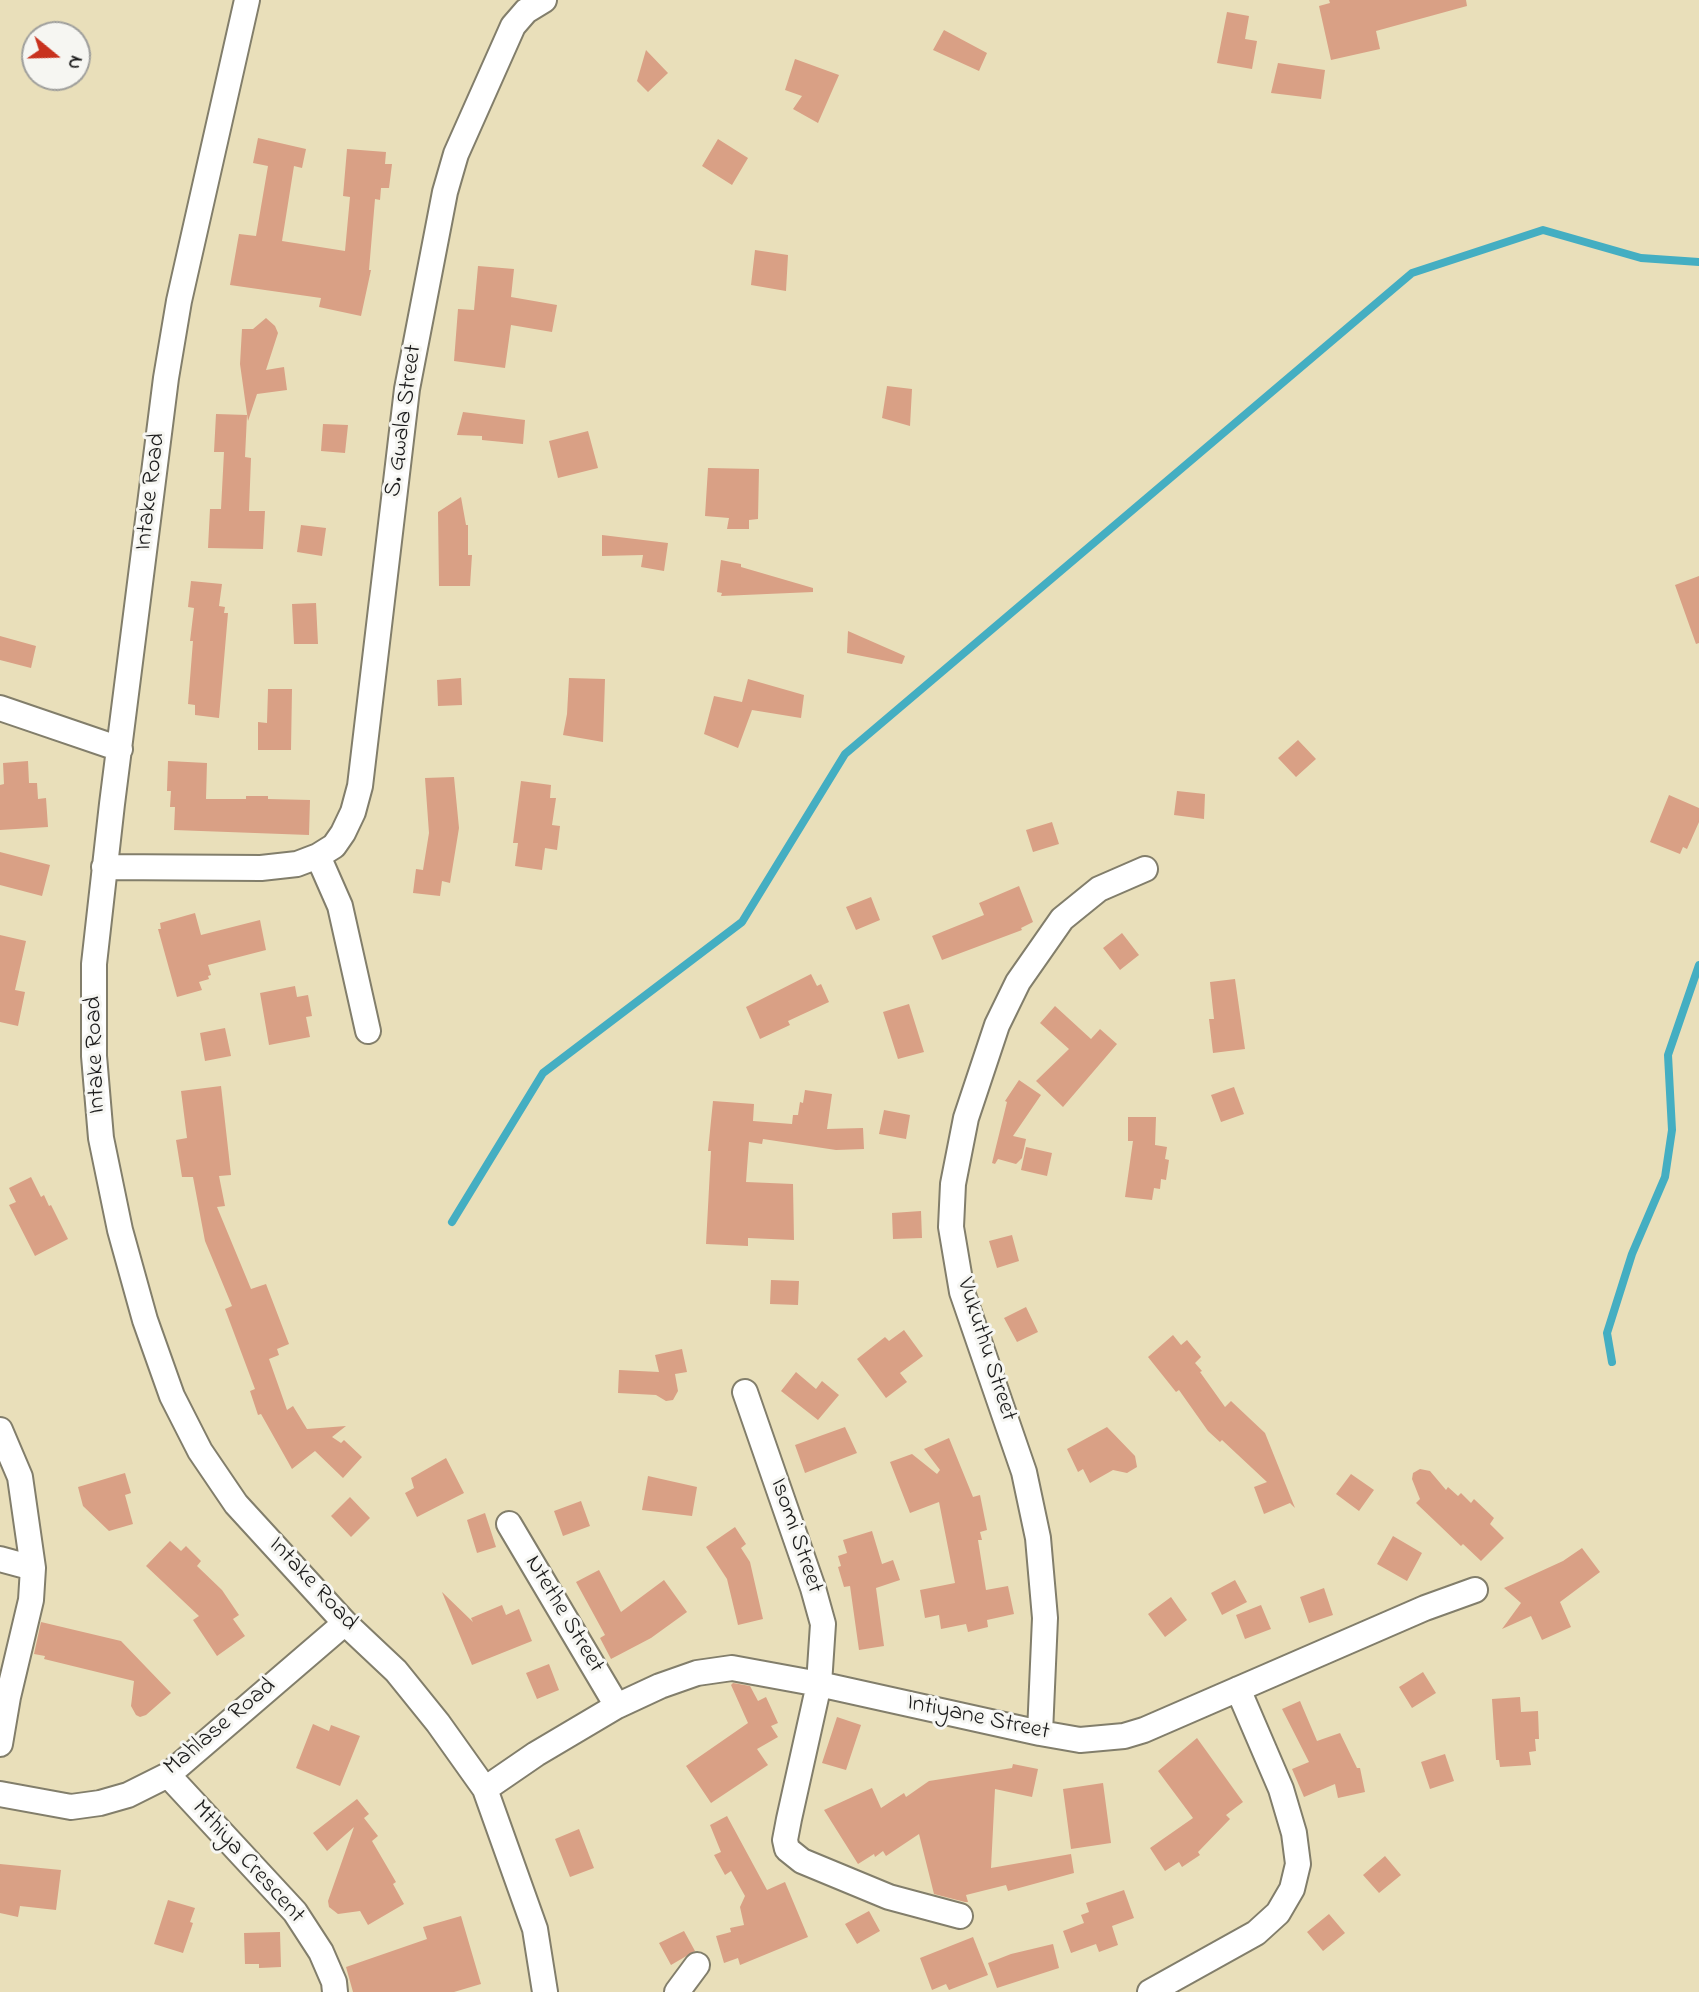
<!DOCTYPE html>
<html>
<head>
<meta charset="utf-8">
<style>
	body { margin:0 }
	#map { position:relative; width:1699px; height:1992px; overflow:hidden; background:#e9dfba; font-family:"Indie Flower",sans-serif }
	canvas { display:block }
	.north { position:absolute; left:21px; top:21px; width:70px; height:70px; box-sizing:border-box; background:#f6f6f2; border:2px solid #9f9f9c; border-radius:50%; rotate:109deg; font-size:19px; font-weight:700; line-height:28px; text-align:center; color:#1c1c1c }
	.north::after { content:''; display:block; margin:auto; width:24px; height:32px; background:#c8321e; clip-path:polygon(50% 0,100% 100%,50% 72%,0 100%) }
</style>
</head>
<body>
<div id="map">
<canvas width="1699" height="1992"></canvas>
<div class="north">N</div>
</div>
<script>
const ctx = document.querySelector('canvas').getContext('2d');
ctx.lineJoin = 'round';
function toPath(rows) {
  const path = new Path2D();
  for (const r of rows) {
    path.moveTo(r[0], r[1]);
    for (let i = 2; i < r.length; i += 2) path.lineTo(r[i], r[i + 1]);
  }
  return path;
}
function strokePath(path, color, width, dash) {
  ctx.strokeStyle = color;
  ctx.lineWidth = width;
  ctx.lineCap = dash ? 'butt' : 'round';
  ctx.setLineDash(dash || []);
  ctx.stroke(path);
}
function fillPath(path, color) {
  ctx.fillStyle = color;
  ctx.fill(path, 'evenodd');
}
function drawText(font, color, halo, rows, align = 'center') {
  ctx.font = font + ' "Indie Flower",sans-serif';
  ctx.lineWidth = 6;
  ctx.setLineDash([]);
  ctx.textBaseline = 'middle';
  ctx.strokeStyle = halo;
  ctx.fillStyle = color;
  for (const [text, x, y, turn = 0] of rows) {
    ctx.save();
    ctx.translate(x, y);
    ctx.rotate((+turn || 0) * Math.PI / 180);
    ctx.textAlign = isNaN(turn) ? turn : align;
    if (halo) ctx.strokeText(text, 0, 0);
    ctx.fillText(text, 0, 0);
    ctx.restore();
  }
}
strokePath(toPath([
	[452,1222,543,1073,742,922,845,754,1412,273,1543,230,1641,258,1699,262],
	[1612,1362,1607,1333,1632,1254,1665,1177,1672,1130,1668,1055,1699,965]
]), '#44aec2', 8);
fillPath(toPath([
	[1329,0,1466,0,1467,6,1376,31,1380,49,1331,60,1319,6,1330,3],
	[1227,12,1249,16,1245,39,1257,41,1252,69,1217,63],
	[944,30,987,53,979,71,933,50],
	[646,50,668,73,648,92,637,81],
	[795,59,839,75,818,123,793,109,802,96,785,90],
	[1278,63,1325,70,1321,99,1271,93],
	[258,138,306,149,302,168,294,166,282,241,345,251,350,197,343,196,347,149,386,152,385,164,392,164,389,188,381,188,380,200,375,199,369,270,371,270,361,316,319,307,321,298,230,285,239,234,256,236,268,166,253,163],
	[718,139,748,158,732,185,702,166],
	[755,250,788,255,786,291,751,285],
	[478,266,514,269,511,297,557,305,552,332,511,325,505,368,454,361,458,309,474,310],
	[266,318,275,326,278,333,266,370,284,367,287,390,257,394,248,421,240,364,242,329,253,329],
	[887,386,912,389,910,426,882,418],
	[463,412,525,420,523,444,482,440,482,436,457,435],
	[216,414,247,415,245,457,251,458,249,511,265,511,263,549,208,548,210,509,221,509,224,452,214,452],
	[323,424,348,425,345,453,321,451],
	[588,431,598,468,558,478,549,441],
	[708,468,759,469,758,519,749,520,749,529,727,529,729,518,705,516],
	[461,497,466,525,468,525,468,555,472,555,470,586,439,586,438,512],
	[301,525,326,528,322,556,297,552],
	[602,535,668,543,664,571,641,567,643,555,602,556],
	[721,560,741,564,741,567,813,588,813,592,721,596,722,593,717,592],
	[1699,576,1699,643,1696,644,1675,585],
	[191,581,222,584,219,606,225,607,224,613,228,613,219,718,195,715,195,705,188,704,193,641,190,641,194,608,188,607],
	[316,603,318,644,294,644,292,604],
	[848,631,905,656,902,664,847,653],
	[0,636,36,646,31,668,0,660],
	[461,678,462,705,438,706,437,680],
	[569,678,605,679,603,742,563,735,567,714],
	[748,679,804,695,801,718,752,710,738,748,704,734,714,696,742,702],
	[268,689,292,689,291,750,258,750,258,722,267,723],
	[1298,740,1316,759,1296,777,1278,758],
	[28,761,29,783,37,783,38,799,46,798,48,827,0,830,0,785,4,784,3,763],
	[168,761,207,763,206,799,246,799,246,796,268,796,268,799,310,800,309,835,174,830,175,807,170,807,171,791,167,791],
	[454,777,459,828,450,883,442,881,440,896,413,893,416,869,423,870,429,833,425,778],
	[521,781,551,785,550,798,556,798,552,825,560,826,557,850,545,848,542,870,515,866,518,843,513,843],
	[1177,791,1205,794,1204,819,1174,815],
	[1669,795,1699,808,1699,822,1687,849,1683,847,1680,854,1650,842],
	[1052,822,1059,844,1033,852,1026,830],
	[0,852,50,865,42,896,0,885],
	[1019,886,1033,922,1021,928,1022,930,942,960,932,936,984,915,979,903],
	[871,897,880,920,856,930,846,907],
	[195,913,201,935,260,920,266,950,208,965,211,975,208,976,209,979,199,982,202,990,177,997,158,929,161,929,160,923],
	[1122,933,1139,955,1120,970,1103,948],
	[0,935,26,941,15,990,25,992,18,1026,0,1022],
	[811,974,817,986,821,984,829,1002,788,1021,790,1025,760,1039,746,1007],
	[1235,979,1245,1049,1213,1053,1209,1019,1214,1019,1210,982],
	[295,986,297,997,308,995,312,1016,306,1017,310,1037,269,1045,260,993],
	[909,1004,924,1052,898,1059,883,1012],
	[1055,1006,1091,1039,1100,1029,1117,1044,1063,1107,1036,1081,1069,1049,1040,1023],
	[225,1028,231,1056,205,1061,200,1033],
	[1019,1080,1041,1095,1013,1136,1026,1139,1022,1158,1016,1164,998,1159,995,1164,992,1163,1007,1102,1005,1101],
	[221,1086,231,1175,219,1176,225,1206,217,1207,251,1289,266,1284,289,1344,277,1349,279,1355,269,1359,287,1410,293,1406,307,1429,346,1426,332,1437,341,1443,344,1440,362,1457,343,1478,315,1451,292,1469,261,1414,258,1415,250,1391,255,1389,225,1309,232,1306,205,1241,193,1177,182,1177,176,1140,187,1138,181,1091],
	[1234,1087,1244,1114,1221,1122,1211,1095],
	[805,1090,832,1094,827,1129,863,1128,864,1149,836,1150,763,1139,762,1144,749,1142,746,1182,793,1184,794,1240,748,1238,748,1246,706,1244,711,1151,708,1151,713,1101,754,1104,753,1121,792,1124,793,1115,798,1115,800,1102,803,1103],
	[884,1110,910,1115,906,1139,879,1134],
	[1128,1117,1156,1117,1155,1145,1167,1147,1165,1159,1169,1160,1166,1180,1161,1179,1160,1189,1154,1188,1152,1200,1125,1197,1133,1141,1128,1141],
	[1026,1147,1052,1153,1047,1176,1021,1170],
	[31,1177,41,1197,44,1195,49,1206,51,1205,68,1239,35,1256,9,1205,16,1202,9,1188],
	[921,1211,922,1238,893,1239,892,1213],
	[1012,1235,1019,1261,997,1268,989,1241],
	[771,1280,799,1281,798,1305,770,1304],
	[1026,1307,1038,1332,1017,1342,1004,1318],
	[904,1330,923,1356,900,1373,907,1382,886,1398,857,1359,885,1337,889,1341],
	[1173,1335,1181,1345,1187,1340,1201,1357,1195,1363,1202,1371,1200,1372,1225,1407,1231,1401,1265,1433,1295,1508,1290,1503,1264,1514,1254,1487,1267,1482,1222,1440,1220,1442,1208,1431,1179,1390,1176,1392,1148,1357],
	[682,1349,687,1372,675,1374,678,1391,673,1400,666,1401,656,1395,618,1393,619,1370,659,1372,655,1355],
	[796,1372,816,1389,822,1381,839,1395,818,1420,781,1391],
	[845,1427,857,1453,805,1473,795,1445],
	[1107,1427,1135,1456,1137,1467,1127,1473,1113,1470,1090,1483,1083,1469,1078,1472,1067,1449],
	[949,1438,973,1497,980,1495,987,1530,980,1532,982,1540,978,1540,986,1590,1008,1586,1014,1614,987,1620,988,1627,968,1632,966,1624,941,1629,939,1615,925,1618,920,1590,955,1583,939,1502,910,1513,890,1462,912,1454,937,1474,940,1470,924,1449],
	[446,1458,464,1493,417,1517,405,1493,414,1488,411,1478],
	[1420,1469,1430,1471,1446,1490,1448,1487,1458,1496,1461,1493,1471,1503,1474,1499,1494,1518,1490,1524,1504,1538,1481,1561,1463,1544,1461,1546,1416,1503,1420,1499,1412,1479,1413,1473],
	[125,1473,131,1493,125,1495,133,1524,109,1531,83,1506,78,1487],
	[1351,1474,1374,1490,1359,1511,1336,1494],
	[648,1476,697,1487,692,1516,642,1510],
	[350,1497,370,1518,351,1537,331,1516],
	[581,1501,590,1526,563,1536,554,1511],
	[485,1513,496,1547,477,1553,467,1520],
	[735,1527,746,1544,741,1548,750,1562,763,1619,738,1625,727,1579,706,1547],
	[872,1531,882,1564,893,1560,900,1580,876,1588,884,1646,859,1650,850,1586,844,1587,838,1567,841,1566,838,1556,847,1553,843,1540],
	[1393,1536,1422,1553,1407,1581,1377,1564],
	[170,1541,181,1551,186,1546,201,1561,197,1566,222,1590,239,1615,233,1619,245,1636,217,1656,193,1620,199,1616,146,1566],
	[1582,1548,1600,1572,1560,1602,1571,1627,1542,1640,1531,1616,1502,1629,1521,1603,1504,1588,1563,1561],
	[599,1570,621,1612,664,1580,687,1612,651,1638,611,1659,600,1638,605,1635,576,1582],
	[1235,1580,1247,1602,1222,1615,1211,1593],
	[1324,1588,1333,1615,1309,1623,1300,1597],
	[442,1592,473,1622,471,1618,502,1605,506,1615,519,1609,532,1641,472,1665],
	[1171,1597,1187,1620,1165,1637,1148,1614],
	[1261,1605,1271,1629,1245,1639,1236,1615],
	[41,1622,121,1641,171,1693,146,1715,140,1717,136,1715,131,1706,134,1681,44,1659,45,1656,34,1654],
	[549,1664,559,1690,537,1699,526,1673],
	[1423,1672,1436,1693,1412,1708,1399,1687],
	[733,1683,750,1686,758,1701,766,1697,778,1723,771,1726,778,1737,757,1749,768,1765,711,1803,686,1766,748,1723,731,1685],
	[1520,1697,1521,1712,1538,1711,1539,1739,1535,1739,1536,1751,1529,1752,1531,1765,1500,1767,1499,1760,1496,1760,1492,1699],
	[1300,1701,1317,1741,1340,1733,1357,1768,1360,1768,1365,1792,1338,1798,1335,1784,1304,1797,1292,1769,1309,1762,1282,1709],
	[837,1717,861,1725,846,1770,822,1763],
	[313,1724,329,1731,331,1725,360,1736,340,1786,296,1768],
	[1197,1738,1243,1802,1226,1815,1230,1819,1198,1852,1200,1855,1182,1867,1179,1862,1165,1871,1150,1848,1193,1818,1158,1771],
	[1445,1754,1454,1781,1430,1789,1421,1762],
	[1013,1764,1038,1769,1032,1797,995,1789,991,1868,1071,1854,1074,1873,1008,1891,1006,1885,966,1895,968,1902,965,1902,934,1894,919,1834,886,1856,883,1851,875,1857,874,1854,858,1864,824,1810,872,1788,881,1808,904,1793,906,1797,929,1781,1012,1768],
	[1103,1783,1111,1843,1071,1849,1063,1789],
	[357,1799,369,1814,364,1818,378,1836,372,1841,396,1882,393,1884,404,1904,368,1925,360,1911,338,1914,329,1907,328,1901,354,1827,327,1851,313,1833],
	[727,1816,767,1890,785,1882,808,1937,740,1965,738,1958,724,1963,716,1936,731,1932,730,1928,744,1925,740,1907,745,1896,731,1871,725,1875,714,1855,721,1852,710,1825],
	[579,1829,594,1868,570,1877,555,1839],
	[1385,1856,1401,1875,1379,1893,1363,1875],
	[0,1864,61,1870,56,1910,20,1906,18,1917,0,1913],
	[1124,1890,1134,1918,1112,1926,1118,1945,1099,1952,1096,1944,1071,1953,1063,1931,1084,1923,1081,1915,1089,1912,1086,1903],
	[168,1900,195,1908,190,1922,193,1923,183,1953,154,1944],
	[869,1911,880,1931,857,1944,845,1924],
	[1329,1914,1345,1933,1323,1951,1307,1932],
	[461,1916,481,1984,454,1992,353,1992,346,1967,427,1939,423,1927],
	[684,1931,695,1951,671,1965,659,1943],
	[280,1932,281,1967,259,1968,259,1964,245,1964,244,1933],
	[973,1937,988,1975,949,1990,946,1984,932,1990,920,1958],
	[1053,1944,1059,1968,997,1988,988,1963,1011,1954]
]), '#d9a085');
const minor = toPath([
	[247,0,179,301,166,378,112,804,94,964,94,1056,101,1138,120,1230,145,1320,172,1396,200,1451,236,1504,345,1623,396,1671,438,1723,485,1789,535,1929,545,1992],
	[0,708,120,749],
	[318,856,340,906,368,1031],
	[104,867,261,868,297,864,318,856,334,846,343,833,353,812,360,786,407,389,445,192,456,154,513,26,526,11,544,0],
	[745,1392,813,1588,823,1624,819,1684,789,1819,785,1840,787,1849,802,1861,889,1897,960,1916],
	[0,1430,20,1477,33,1568,31,1600,8,1697,0,1744],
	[509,1524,617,1706],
	[0,1559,33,1568],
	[1040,1733,1045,1618,1038,1538,1024,1472,962,1292,951,1227,953,1184,966,1118,997,1025,1018,982,1062,919,1099,889,1145,869],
	[168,1775,295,1912,321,1952,334,1982,335,1992],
	[485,1789,536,1754,617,1706,660,1686,697,1673,732,1668,819,1684,1040,1733,1080,1740,1124,1736,1144,1730,1425,1608,1475,1590],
	[0,1794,71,1807,100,1803,128,1795,168,1775,345,1623],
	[677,1992,697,1965],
	[1150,1992,1256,1933,1278,1913,1292,1889,1298,1864,1294,1833,1281,1789,1238,1689]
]);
strokePath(minor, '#827e6b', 28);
strokePath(minor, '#fff', 24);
drawText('24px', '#1c1c1c', '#f6f6f2', [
	["S. Gwala Street",405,421,-82],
	["Intake Road",152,492,-83],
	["Intake Road",97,1055,-92],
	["Vukuthu Street",985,1350,72],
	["Isomi Street",795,1536,71],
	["Intake Road",312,1585,47],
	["Ntethe Street",563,1615,59],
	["Intiyane Street",978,1719,12],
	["Mahlase Road",221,1728,-40],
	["Mthiya Crescent",247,1863,48]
]);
</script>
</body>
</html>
